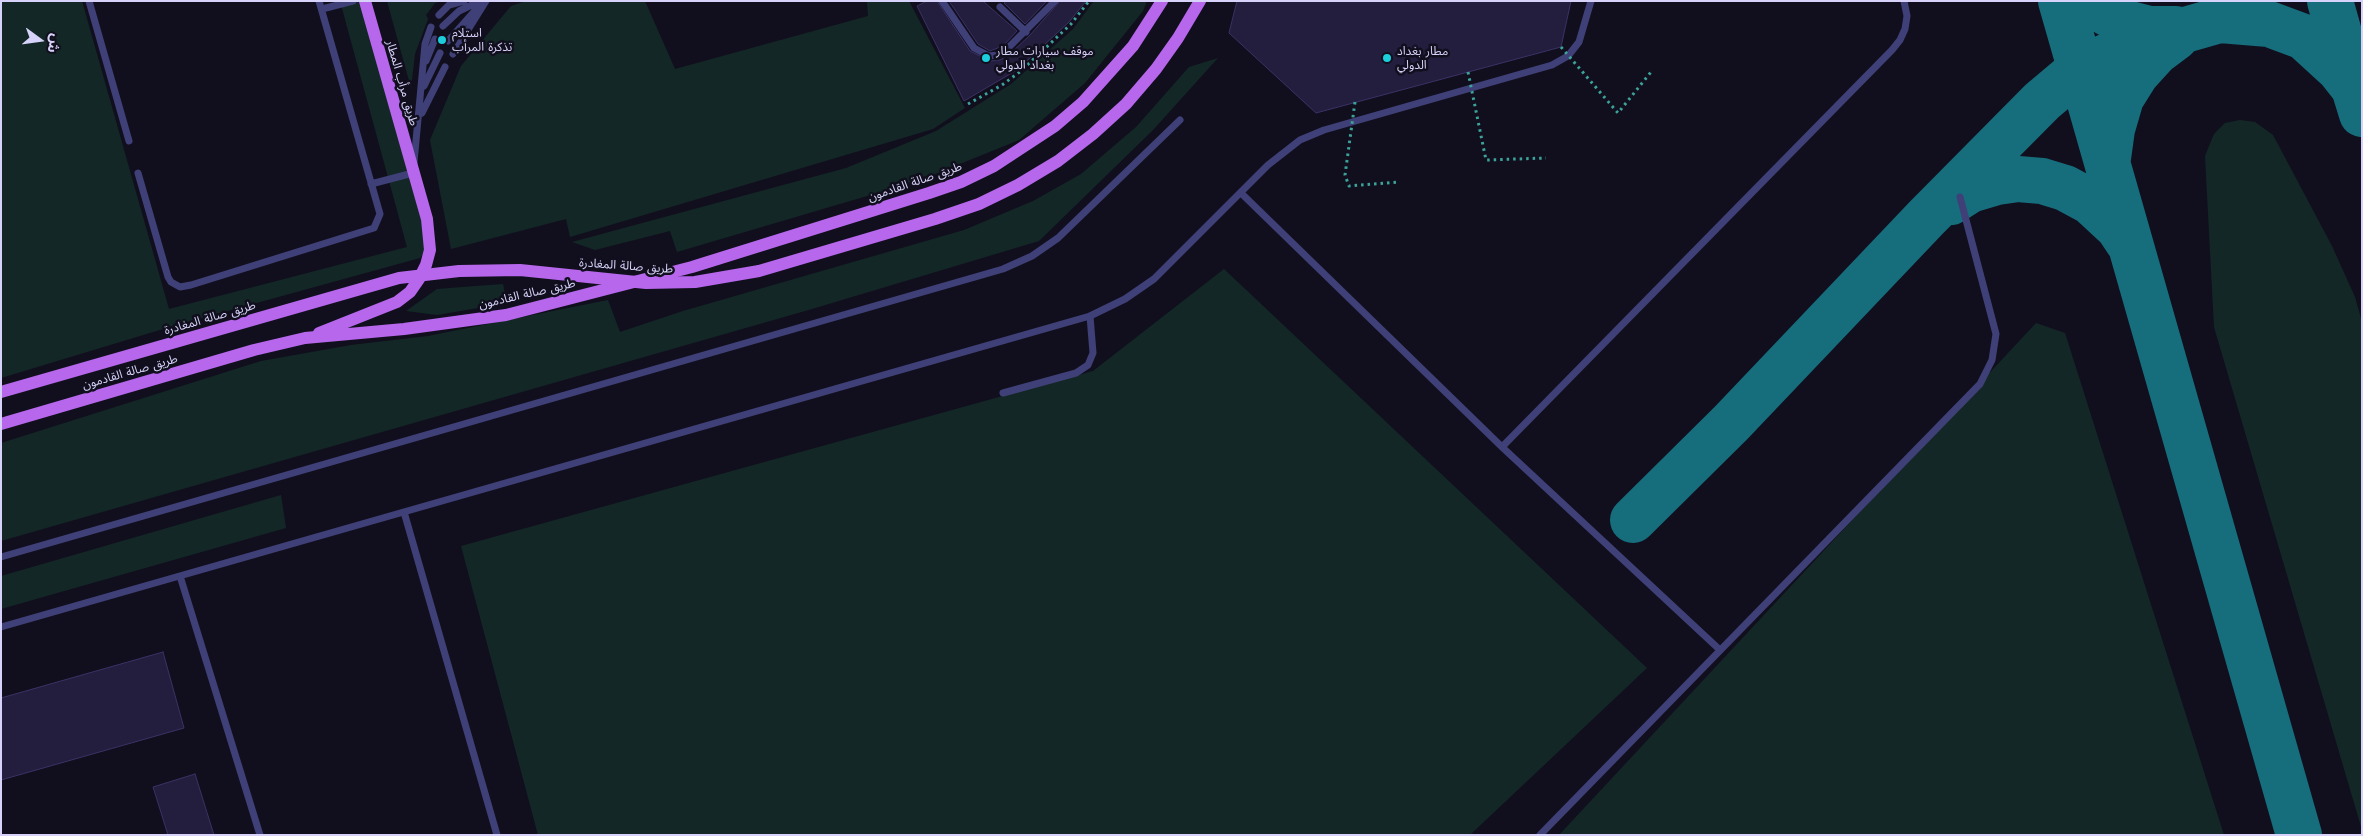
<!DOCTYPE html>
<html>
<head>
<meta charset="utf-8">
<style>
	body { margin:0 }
	#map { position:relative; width:2363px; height:836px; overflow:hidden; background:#110f1e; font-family:"Work Sans","Noto Sans Arabic",sans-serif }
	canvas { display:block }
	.frame { position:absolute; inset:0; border:2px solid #d6d2f9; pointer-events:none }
	.north { position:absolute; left:15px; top:15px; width:50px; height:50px; -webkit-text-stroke:4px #110f1e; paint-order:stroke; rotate:104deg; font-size:14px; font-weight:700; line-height:20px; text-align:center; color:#d6d2f9 }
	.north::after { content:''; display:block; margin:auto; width:18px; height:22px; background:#d6d2f9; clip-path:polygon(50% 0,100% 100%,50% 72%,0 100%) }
</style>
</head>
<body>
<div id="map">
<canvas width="2363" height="836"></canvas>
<div class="frame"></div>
<div class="north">ش</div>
</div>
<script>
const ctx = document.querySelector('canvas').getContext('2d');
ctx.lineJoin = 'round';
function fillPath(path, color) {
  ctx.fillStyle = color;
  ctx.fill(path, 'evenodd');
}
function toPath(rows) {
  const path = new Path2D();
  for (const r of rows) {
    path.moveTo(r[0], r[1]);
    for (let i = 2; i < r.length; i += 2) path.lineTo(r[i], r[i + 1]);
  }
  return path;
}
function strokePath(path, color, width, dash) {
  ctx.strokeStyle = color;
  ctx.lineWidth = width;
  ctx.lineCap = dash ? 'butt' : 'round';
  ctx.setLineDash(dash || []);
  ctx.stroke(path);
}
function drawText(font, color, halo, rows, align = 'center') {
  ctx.font = font + ' "Work Sans","Noto Sans Arabic",sans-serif';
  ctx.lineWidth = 5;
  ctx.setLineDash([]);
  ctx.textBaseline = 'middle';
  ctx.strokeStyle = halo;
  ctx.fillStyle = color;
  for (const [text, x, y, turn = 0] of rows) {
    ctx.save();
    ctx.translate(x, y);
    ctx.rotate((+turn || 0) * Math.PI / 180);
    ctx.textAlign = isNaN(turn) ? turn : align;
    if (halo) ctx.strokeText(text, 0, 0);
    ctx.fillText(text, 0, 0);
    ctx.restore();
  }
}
fillPath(toPath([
	[1,1,82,1,169,309,407,247,340,1,361,1,430,247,420,258,173,326,1,378],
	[387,1,442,1,435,3,426,15,428,19,415,54,411,88],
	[526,1,645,1,675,69,868,16,867,1,909,1,965,108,933,129,570,237,566,219,451,249,430,140,461,66,511,6],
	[1094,1,1147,1,1143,11,1085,83,1019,140,918,181,677,252,670,231,595,250,572,242,846,168,936,131,1011,84,1073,29],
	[1218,58,1153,130,1039,241,812,309,1,541,1,443,261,361,351,345,428,336,608,300,620,332,683,311,964,230,1033,201,1081,174,1136,127,1189,67],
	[2240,120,2255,122,2273,135,2332,246,2355,297,2362,322,2362,830,2214,327,2205,156,2214,134,2225,123],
	[1224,269,1647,668,1470,835,538,835,461,546,1093,371],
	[503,284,507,303,437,315,406,311,437,289],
	[2036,323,2065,333,2224,835,1559,835],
	[281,495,286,528,1,609,1,576]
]), '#132826');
strokePath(toPath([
	[2061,1,2299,835],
	[2090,1,2107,13,2130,24,2149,29,2176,29],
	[2330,1,2353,83],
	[2108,158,2112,129,2121,98,2136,74,2156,52,2176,37],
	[1951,202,1970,190,1997,182,2018,179,2042,181,2065,188,2091,202,2118,227,2128,242],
	[1633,520,1731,423,1926,218,2042,101,2080,69,2129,46,2220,20,2269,24,2304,37,2339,69,2354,88,2362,114]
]), '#166e7d', 46);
const building = toPath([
	[927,1,937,1,970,51,990,61,1000,60,1010,54,1030,35,1060,1,1086,1,1069,22,1017,70,964,101,917,6,927,1],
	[949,1,983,1,1017,31,1003,46,990,51,978,44,949,1],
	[1006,1,1047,1,1025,24,1004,3,1006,1],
	[1237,1,1571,1,1561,47,1316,113,1229,33,1237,1],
	[163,652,184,728,1,780,1,698,163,652],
	[195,774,214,835,168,835,153,787,195,774]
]);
fillPath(building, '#231e3d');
strokePath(building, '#3b3266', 1);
strokePath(toPath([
	[968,104,1002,85,1021,71,1071,24,1089,1]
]), '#3ca39a', 3, [2.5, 4]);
strokePath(toPath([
	[89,1,129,141],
	[942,1,974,48,989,56,998,55,1006,50,1055,1],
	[1000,7,1026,32],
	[322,9,353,1],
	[439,15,449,5,464,1],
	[443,26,459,11,480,1],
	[448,41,479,6],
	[453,54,486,1],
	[426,61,435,39],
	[424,86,440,53],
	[422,113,445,67],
	[138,173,168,277,171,282,180,287,191,285,374,228,380,214,319,1],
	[371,184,413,173,425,44,431,27],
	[1241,193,1502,447,1720,650],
	[1003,393,1076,373,1088,365,1093,353,1090,316],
	[1502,447,1892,50,1900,40,1905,29,1907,16,1904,1],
	[404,512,497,835],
	[1,557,1003,269,1032,256,1058,238,1180,120],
	[180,576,260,835],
	[1,627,1090,316,1125,299,1154,279,1268,165,1300,140,1324,130,1552,65,1568,56,1579,42,1591,1],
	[1540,835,1980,384,1992,360,1996,334,1960,197]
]), '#404078', 7);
strokePath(toPath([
	[319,333,397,302,410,292,419,279,426,265,430,250,427,219,365,1],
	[1,424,254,350,305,338,404,329,506,315,692,267,929,193,961,182,994,166,1055,126,1083,102,1133,46,1162,1]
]), '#b667ec', 12);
strokePath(toPath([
	[1561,47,1618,113,1651,72],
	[1468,72,1486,160,1546,158],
	[1355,102,1345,175,1349,186,1400,182]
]), '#3ca39a', 3, [2.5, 4]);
strokePath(toPath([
	[1,392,399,278,459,271,520,270,646,283,695,282,759,271,935,219,979,204,1018,185,1058,161,1093,134,1126,104,1156,69,1178,38,1200,1]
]), '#b667ec', 12);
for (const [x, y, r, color] of [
	[442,40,5,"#1ccedc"],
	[986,58,5,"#1ccedc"],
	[1387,58,5,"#1ccedc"]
]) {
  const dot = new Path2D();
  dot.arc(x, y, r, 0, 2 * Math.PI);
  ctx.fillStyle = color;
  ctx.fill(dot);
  strokePath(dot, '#110f1e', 2);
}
drawText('12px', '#d6d2f9', '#110f1e', [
	["استلام",452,33],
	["تذكرة المرأب",452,47],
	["موقف سيارات مطار",996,51],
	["بغداد الدولي",996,65],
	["مطار بغداد",1397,51],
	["الدولي",1397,65]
], 'left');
drawText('12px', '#d6d2f9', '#110f1e', [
	["طريق مرأب المطار",402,83,74],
	["طريق صالة القادمون",915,182,-19],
	["طريق صالة المغادرة",626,266,4],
	["طريق صالة القادمون",527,294,-13],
	["طريق صالة المغادرة",210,318,-16],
	["طريق صالة القادمون",130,372,-16]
]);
</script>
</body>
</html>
